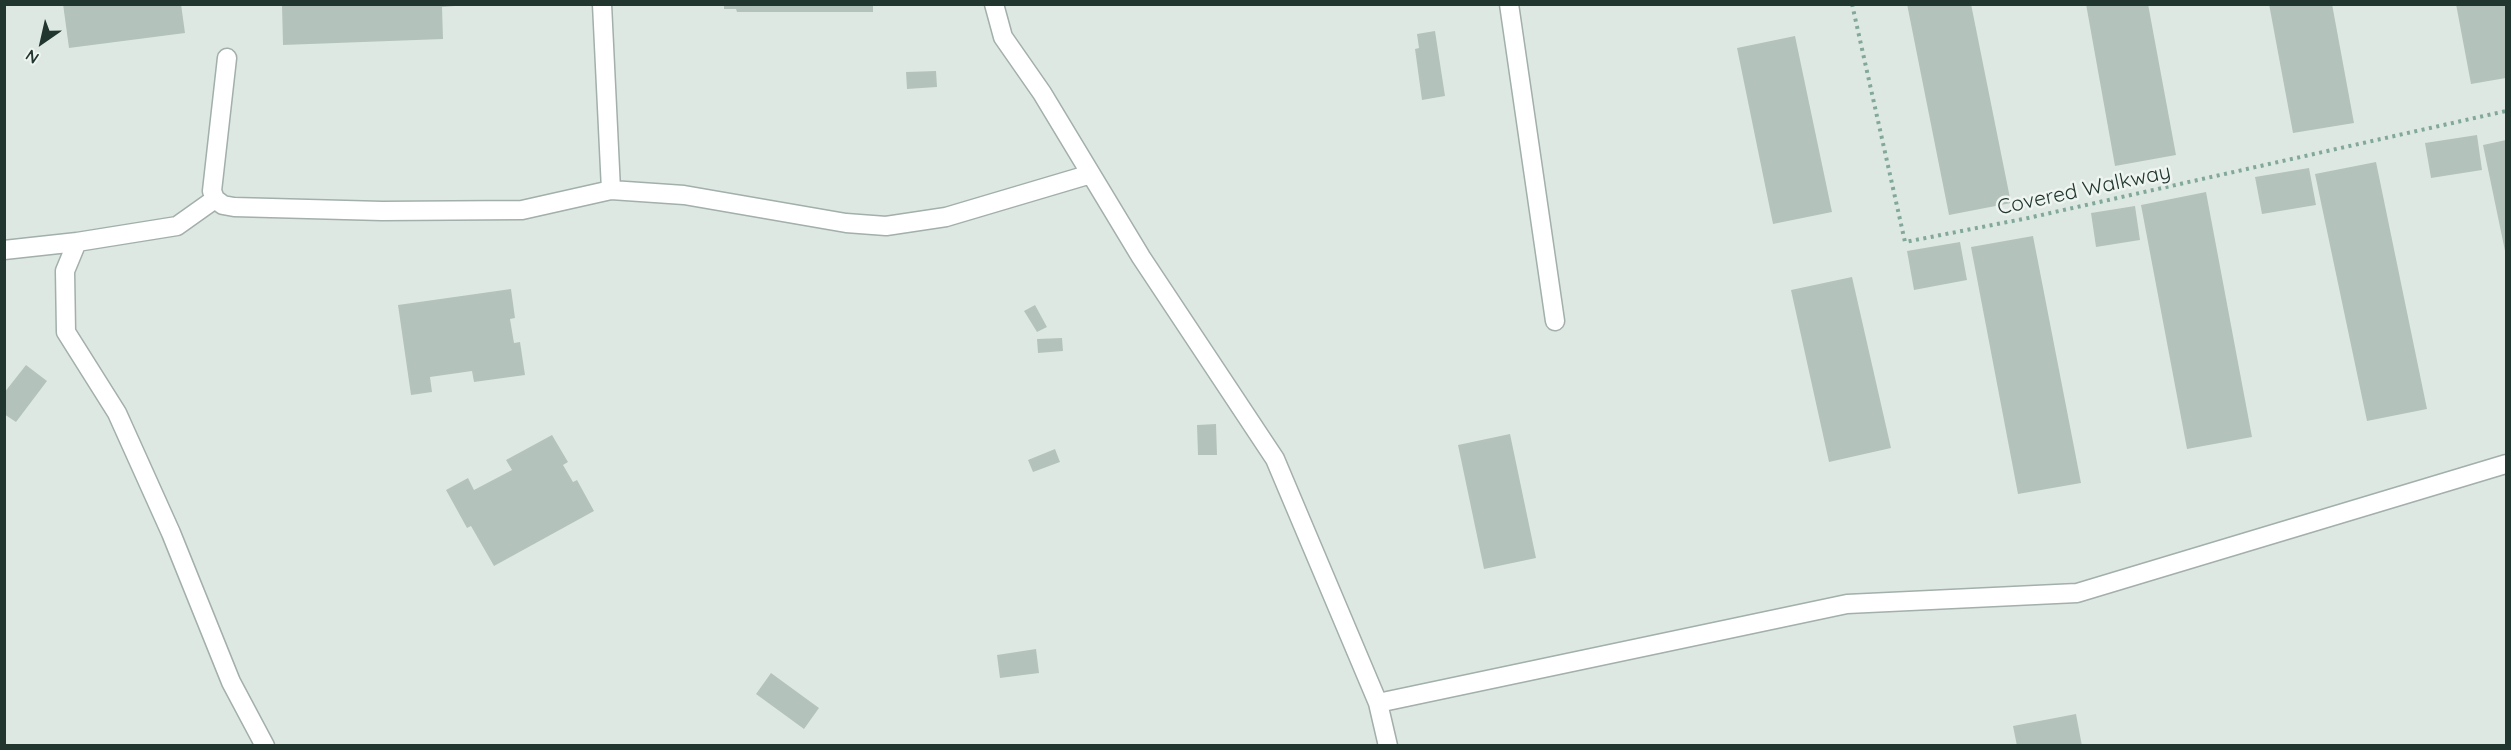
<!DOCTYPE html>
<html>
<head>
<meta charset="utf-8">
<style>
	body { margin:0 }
	#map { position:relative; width:2511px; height:750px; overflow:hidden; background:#dee8e3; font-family:Quicksand,sans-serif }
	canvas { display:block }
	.frame { position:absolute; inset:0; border:6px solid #223630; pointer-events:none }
	.north { position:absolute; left:12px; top:12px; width:60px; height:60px; -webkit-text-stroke:4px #eef5f1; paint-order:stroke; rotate:214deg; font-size:16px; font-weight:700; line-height:24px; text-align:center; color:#223630 }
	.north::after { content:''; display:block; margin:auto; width:21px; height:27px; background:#223630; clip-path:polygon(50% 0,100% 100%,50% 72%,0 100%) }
</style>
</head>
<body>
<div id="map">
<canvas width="2511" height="750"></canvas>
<div class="frame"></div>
<div class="north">N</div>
</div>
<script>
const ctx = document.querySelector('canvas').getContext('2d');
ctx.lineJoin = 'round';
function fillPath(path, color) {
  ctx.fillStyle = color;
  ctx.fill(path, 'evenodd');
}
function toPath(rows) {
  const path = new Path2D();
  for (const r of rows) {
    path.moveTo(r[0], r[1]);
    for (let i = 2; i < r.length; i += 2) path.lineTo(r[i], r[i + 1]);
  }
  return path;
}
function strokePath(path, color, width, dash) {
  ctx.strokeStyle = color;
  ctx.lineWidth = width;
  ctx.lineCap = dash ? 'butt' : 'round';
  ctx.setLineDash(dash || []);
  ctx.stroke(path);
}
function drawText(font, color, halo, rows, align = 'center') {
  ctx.font = font + ' Quicksand,sans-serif';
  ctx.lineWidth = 5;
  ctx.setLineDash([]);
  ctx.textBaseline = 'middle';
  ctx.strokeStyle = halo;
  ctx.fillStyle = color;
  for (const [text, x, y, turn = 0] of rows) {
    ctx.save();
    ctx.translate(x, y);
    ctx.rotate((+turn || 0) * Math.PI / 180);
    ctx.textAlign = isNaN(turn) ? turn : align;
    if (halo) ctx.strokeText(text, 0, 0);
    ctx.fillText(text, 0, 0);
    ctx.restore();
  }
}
fillPath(toPath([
	[63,4,181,4,185,33,69,48],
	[724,4,873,4,873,12,737,12,736,9,724,9],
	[1907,4,1971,4,2011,203,1949,215],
	[2086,4,2148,4,2176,155,2115,166],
	[2269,4,2332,4,2354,123,2293,133],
	[2456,4,2506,4,2506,78,2471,84],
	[282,5,454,5,455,6,442,7,443,39,283,45],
	[1435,31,1445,96,1422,100,1415,49,1419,48,1417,34],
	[1795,36,1832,212,1773,224,1737,48],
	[936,71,937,87,907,89,906,72],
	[2477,135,2482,170,2431,178,2425,143],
	[2506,140,2506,250,2505,251,2483,145],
	[2376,162,2427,409,2367,421,2315,174],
	[2309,168,2316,205,2262,214,2255,177],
	[2206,192,2252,437,2187,449,2141,205],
	[2135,206,2140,240,2096,247,2091,213],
	[2033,236,2081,483,2018,494,1971,247],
	[1960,242,1967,280,1914,290,1907,251],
	[1852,277,1891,448,1829,462,1791,290],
	[511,289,515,318,510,319,514,343,520,342,525,375,474,382,472,371,430,377,432,392,411,395,398,305],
	[1035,305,1047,327,1037,332,1024,311],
	[1062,338,1063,351,1038,353,1037,339],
	[26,365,47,381,16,422,4,414,4,393],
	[1216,424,1217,455,1198,455,1197,425],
	[1510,434,1536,558,1484,569,1458,445],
	[552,435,568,462,563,465,573,482,577,480,594,511,494,566,471,526,467,528,446,490,468,478,474,490,512,470,506,460],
	[1055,449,1060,462,1033,472,1028,460],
	[1036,649,1039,673,1000,678,997,655],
	[771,673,819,708,804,729,756,694],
	[2076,714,2082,746,2017,746,2013,726]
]), '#b4c2bc');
const minor = toPath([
	[602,4,611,190],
	[994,4,1003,37,1042,93,1141,257,1275,459,1378,703,1388,746],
	[1509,4,1555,321],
	[227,58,212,191,215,199,223,205,234,207,382,211,522,210,611,190,684,195,846,223,886,226,946,217,1091,174],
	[215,199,177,226,77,242,65,271,66,332,117,413,171,533,231,682,265,746],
	[4,250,77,242],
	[1378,703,1847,604,2077,593,2506,464]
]);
strokePath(minor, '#a2afaa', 21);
strokePath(toPath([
	[1852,4,1905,242,2028,218,2506,111]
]), '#82a89b', 4, [3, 4.5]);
strokePath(minor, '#fff', 18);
drawText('21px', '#223630', '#eef5f1', [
	["Covered Walkway",2084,190,-12]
]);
</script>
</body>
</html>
